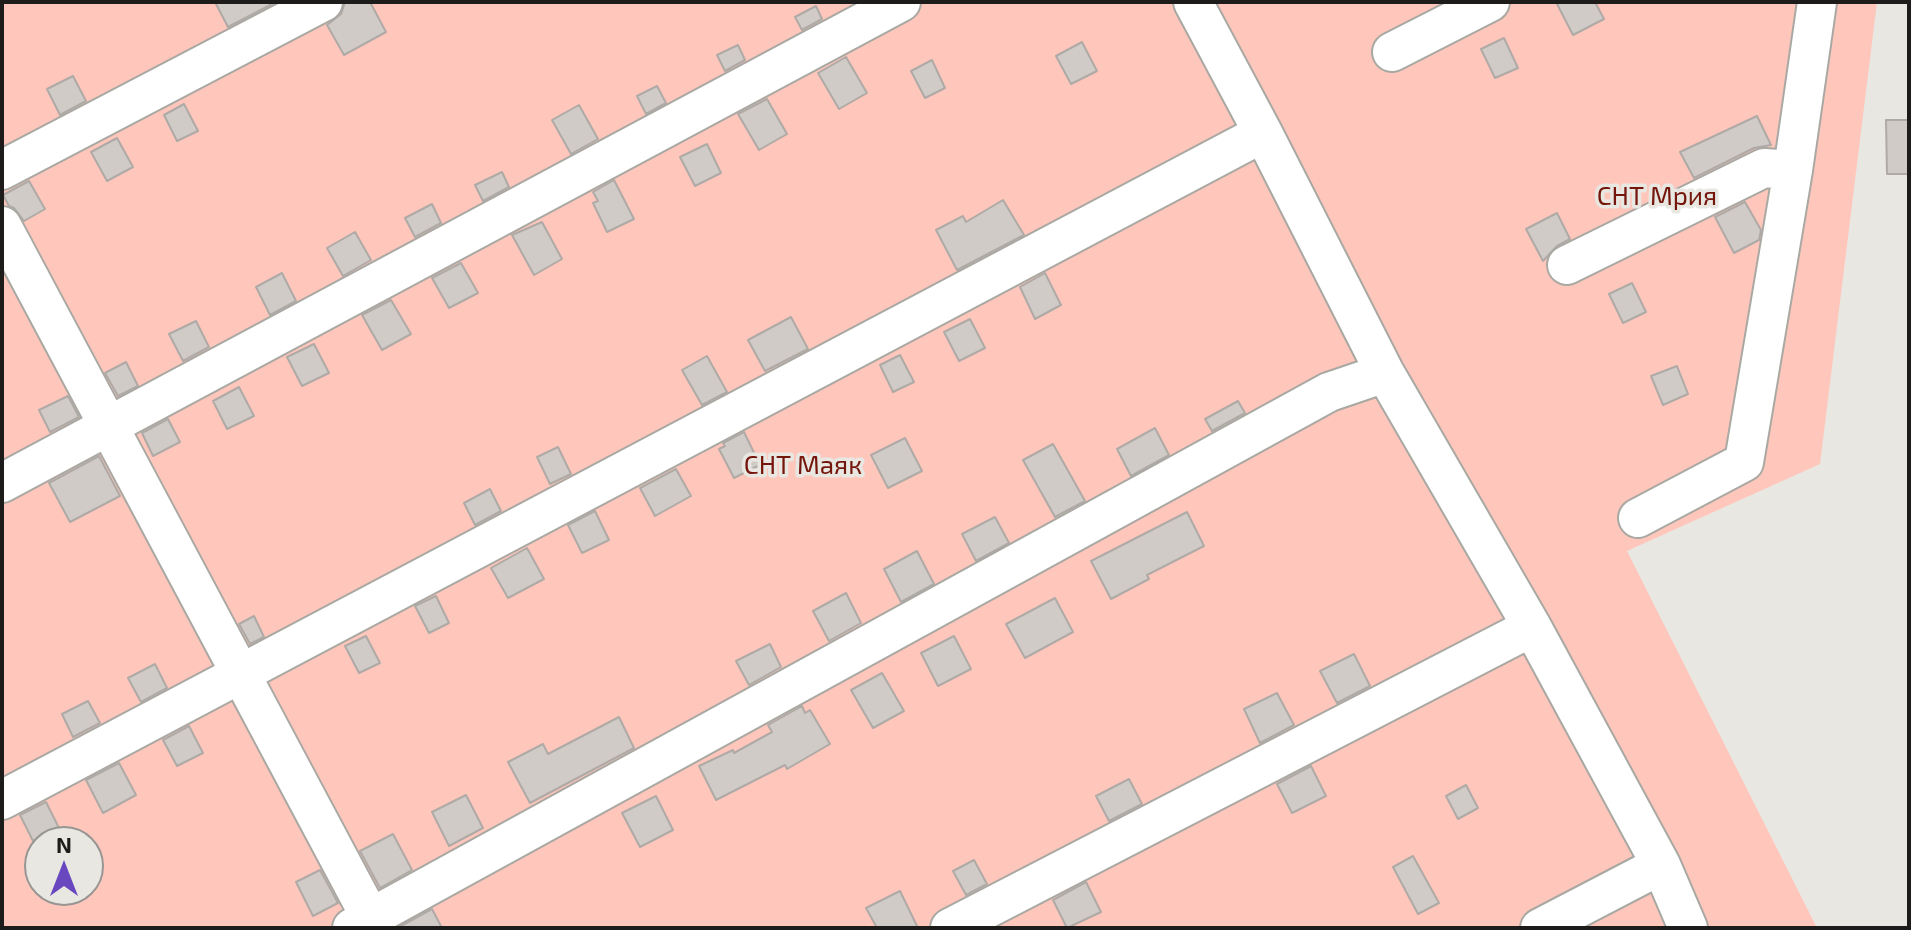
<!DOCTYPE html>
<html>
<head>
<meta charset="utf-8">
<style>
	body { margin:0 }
	#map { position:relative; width:1911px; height:930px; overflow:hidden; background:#e8e7e2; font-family:"Exo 2",sans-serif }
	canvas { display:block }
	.frame { position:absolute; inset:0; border:4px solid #1d1c1a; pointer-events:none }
	.north { position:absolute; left:24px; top:826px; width:80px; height:80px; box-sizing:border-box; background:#e8e7e2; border:2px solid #979692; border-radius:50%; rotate:0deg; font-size:22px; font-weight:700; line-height:32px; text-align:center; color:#1d1c1a }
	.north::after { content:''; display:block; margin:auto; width:28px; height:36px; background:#6947bf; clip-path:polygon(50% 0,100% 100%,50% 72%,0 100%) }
</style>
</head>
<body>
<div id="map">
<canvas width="1911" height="930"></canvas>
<div class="frame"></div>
<div class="north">N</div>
</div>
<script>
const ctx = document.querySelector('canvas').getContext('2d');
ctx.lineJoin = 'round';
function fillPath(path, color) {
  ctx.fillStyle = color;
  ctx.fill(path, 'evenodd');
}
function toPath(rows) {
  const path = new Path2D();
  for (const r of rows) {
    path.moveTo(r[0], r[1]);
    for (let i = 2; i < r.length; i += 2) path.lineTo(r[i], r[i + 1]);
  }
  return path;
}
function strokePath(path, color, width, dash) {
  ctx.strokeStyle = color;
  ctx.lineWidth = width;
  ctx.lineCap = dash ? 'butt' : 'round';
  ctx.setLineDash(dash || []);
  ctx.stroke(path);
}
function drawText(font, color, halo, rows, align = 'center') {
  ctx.font = font + ' "Exo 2",sans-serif';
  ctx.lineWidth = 7;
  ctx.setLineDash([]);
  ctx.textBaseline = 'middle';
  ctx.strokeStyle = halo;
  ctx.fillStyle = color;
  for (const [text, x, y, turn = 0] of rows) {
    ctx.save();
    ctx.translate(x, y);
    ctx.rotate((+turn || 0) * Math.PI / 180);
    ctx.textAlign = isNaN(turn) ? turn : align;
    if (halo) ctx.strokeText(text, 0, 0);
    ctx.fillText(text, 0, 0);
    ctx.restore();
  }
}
fillPath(toPath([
	[2,2,1877,2,1820,464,1627,551,1817,928,2,928],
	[40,842,88,842,88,890,40,890]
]), '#ffc6bc');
const building = toPath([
	[215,2,276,2,228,27,215,2],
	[345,2,370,2,386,32,344,55,327,25,341,14,345,2],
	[1556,2,1595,2,1604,19,1573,35,1556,2],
	[816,6,822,19,802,30,795,17,816,6],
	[1504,38,1518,68,1495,78,1481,49,1504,38],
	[1082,42,1097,71,1071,84,1056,56,1082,42],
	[738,45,745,60,725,71,717,55,738,45],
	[846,57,867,93,839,109,818,73,846,57],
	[932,60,945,88,925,98,911,71,932,60],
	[73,76,86,101,60,115,47,89,73,76],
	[657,86,666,103,646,114,637,96,657,86],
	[767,99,787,134,759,150,738,114,767,99],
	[184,104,198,131,177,141,164,115,184,104],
	[579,105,598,139,571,154,552,120,579,105],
	[1757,116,1771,145,1754,148,1694,178,1680,152,1757,116],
	[1886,120,1909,120,1909,174,1887,174,1886,120],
	[117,138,133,167,107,181,91,152,117,138],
	[707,144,721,173,695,186,680,157,707,144],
	[502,172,509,187,483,201,475,185,502,172],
	[614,180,634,219,607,232,593,203,598,201,593,192,614,180],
	[29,181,45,209,24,221,14,208,9,206,3,195,29,181],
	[1003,200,1024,235,957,270,936,230,963,216,966,222,1003,200],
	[1745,202,1761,230,1759,240,1734,253,1715,217,1745,202],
	[432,204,441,223,415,237,405,218,432,204],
	[1557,213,1570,239,1557,246,1543,261,1526,229,1557,213],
	[542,222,562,259,534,275,512,235,542,222],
	[355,232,371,260,343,276,327,248,355,232],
	[461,263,478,293,449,308,432,278,461,263],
	[282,273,296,301,270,315,256,287,282,273],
	[1045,273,1061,305,1035,319,1020,287,1045,273],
	[1632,283,1646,312,1623,323,1609,294,1632,283],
	[391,300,411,334,382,350,362,315,391,300],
	[791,317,808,349,765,371,748,340,791,317],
	[970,319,985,348,959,361,944,332,970,319],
	[196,321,209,347,183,361,169,334,196,321],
	[314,344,329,373,302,386,287,357,314,344],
	[900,355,914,382,893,392,880,365,900,355],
	[707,356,727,392,702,405,682,370,707,356],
	[126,362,138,386,118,396,105,373,126,362],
	[1677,366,1688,394,1663,405,1651,376,1677,366],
	[239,387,254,416,227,429,213,401,239,387],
	[68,396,79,417,50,432,39,410,68,396],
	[1238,401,1245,413,1212,431,1205,419,1238,401],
	[168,419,180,442,153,456,142,433,168,419],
	[1155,428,1169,455,1131,476,1117,449,1155,428],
	[744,432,760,465,734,478,719,449,725,446,723,443,744,432],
	[905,438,922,471,888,488,871,455,905,438],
	[1053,444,1085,501,1055,517,1023,460,1053,444],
	[558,447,571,474,550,484,537,457,558,447],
	[99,456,120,496,70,522,49,483,99,456],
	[676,469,691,496,655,516,640,488,676,469],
	[490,489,501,511,475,525,464,503,490,489],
	[595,511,609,540,582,553,568,525,595,511],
	[1187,512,1204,546,1147,575,1149,579,1111,599,1091,561,1187,512],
	[995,517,1009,543,976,561,962,534,995,517],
	[527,548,544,579,508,598,491,568,527,548],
	[917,551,934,584,901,602,884,569,917,551],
	[846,593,861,623,829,641,813,611,846,593],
	[436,596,449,623,429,633,415,606,436,596],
	[1055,598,1073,632,1025,658,1006,624,1055,598],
	[254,616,264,637,250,644,239,624,254,616],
	[366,636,380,663,359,673,345,646,366,636],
	[954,636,971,669,938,686,921,653,954,636],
	[770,644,781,667,749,685,736,661,770,644],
	[1354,654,1370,686,1337,703,1320,671,1354,654],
	[155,664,167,688,141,702,128,678,155,664],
	[882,673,904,711,873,728,851,690,882,673],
	[1277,693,1294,725,1260,743,1244,709,1277,693],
	[88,701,100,723,73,737,62,714,88,701],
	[802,706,805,713,810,710,830,744,787,769,785,765,716,800,699,766,733,750,734,753,772,732,768,725,802,706],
	[619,717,634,748,530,803,508,762,543,744,548,754,619,717],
	[189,726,203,753,177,766,163,740,189,726],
	[119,763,136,795,103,813,86,780,119,763],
	[1311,766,1326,796,1292,813,1277,784,1311,766],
	[1129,779,1142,804,1109,821,1096,796,1129,779],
	[1466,785,1478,808,1458,819,1446,796,1466,785],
	[466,795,483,828,449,846,432,812,466,795],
	[656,796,673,830,640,847,622,813,656,796],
	[46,802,59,828,33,841,20,815,46,802],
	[393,834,412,870,380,888,360,851,393,834],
	[1413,856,1439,903,1418,914,1393,867,1413,856],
	[974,860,987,884,966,895,953,871,974,860],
	[320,870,338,903,313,916,296,882,320,870],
	[1086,882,1101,912,1067,928,1053,900,1086,882],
	[900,891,918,928,877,928,866,908,900,891],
	[432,909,442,928,400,928,399,927,432,909]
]);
fillPath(building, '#d0cbc7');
strokePath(building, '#afaaa6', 2);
const minor = toPath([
	[1193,2,1263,133,1385,373,1532,627,1661,865,1688,928],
	[1392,52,1490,2],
	[2,170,323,2],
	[2,226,376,928],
	[1567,265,1764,168,1793,170],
	[2,483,901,2],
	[1638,518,1744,462,1793,170,1817,2],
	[2,800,1263,133],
	[352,928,1329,392,1385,373],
	[950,928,1532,627],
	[1540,928,1661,865]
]);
strokePath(minor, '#a9a8a2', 42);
strokePath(minor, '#fff', 38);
drawText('26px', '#75160c', '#e8e7e2', [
	["СНТ Мрия",1657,196],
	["СНТ Маяк",803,465]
]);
</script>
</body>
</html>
